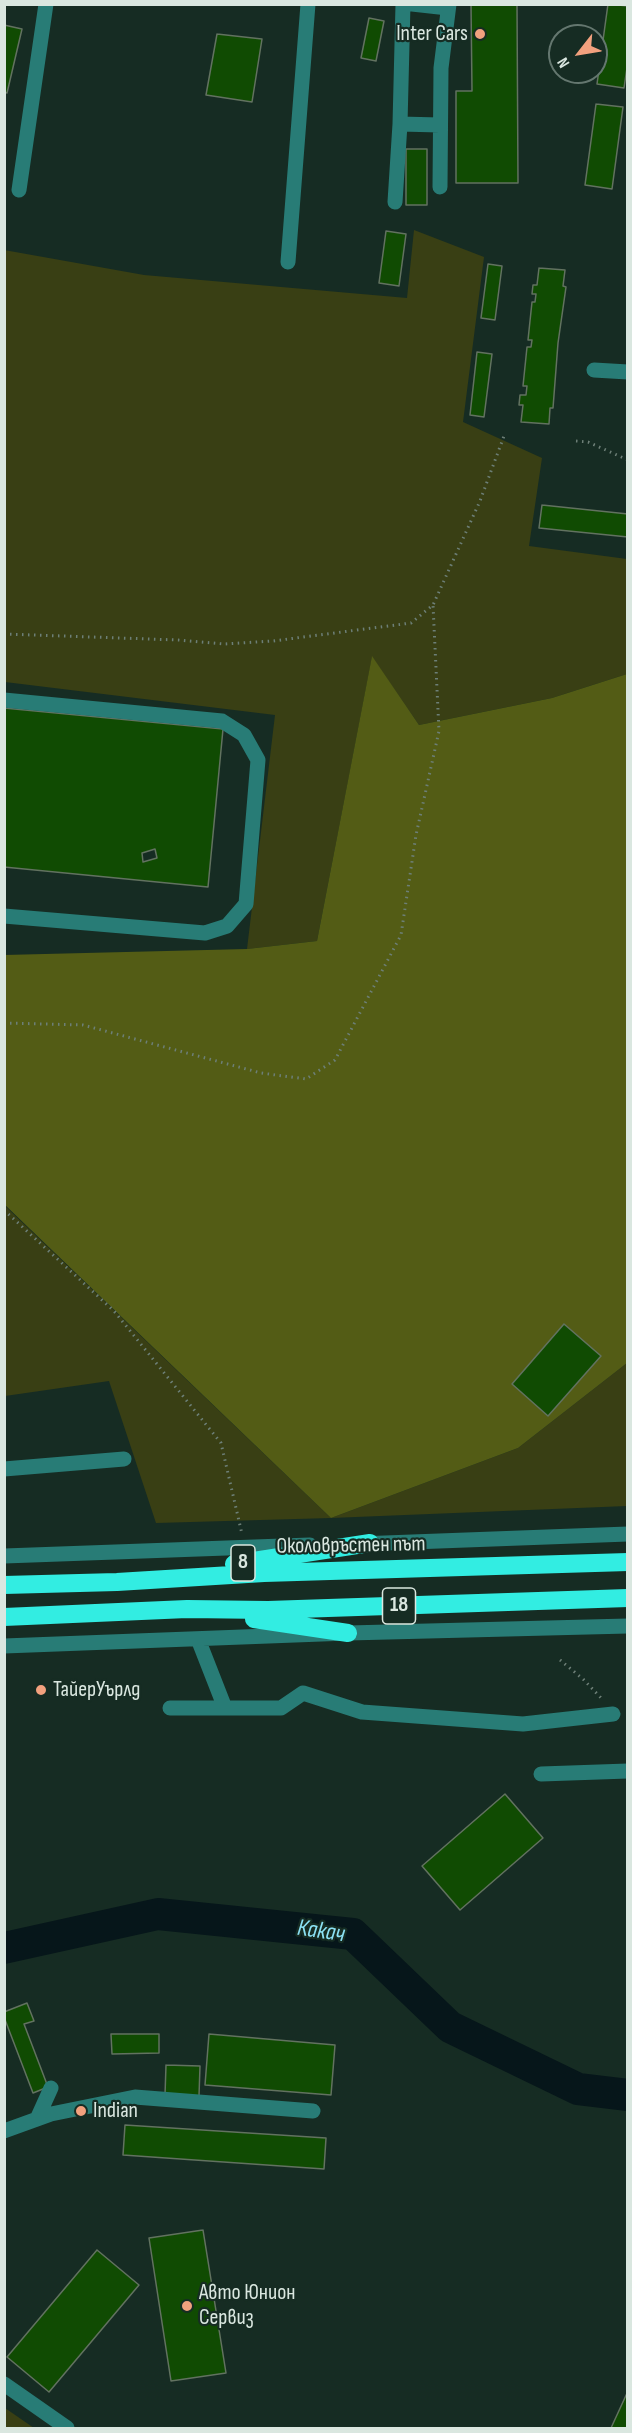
<!DOCTYPE html>
<html>
<head>
<meta charset="utf-8">
<style>
	body { margin:0 }
	#map { position:relative; width:632px; height:2433px; overflow:hidden; background:#162c23; font-family:"Sofia Sans Condensed",sans-serif }
	canvas { display:block }
	.frame { position:absolute; inset:0; border:6px solid #dae7e0; pointer-events:none }
	.north { position:absolute; left:548px; top:24px; width:60px; height:60px; box-sizing:border-box; background:#162c23; border:2px solid #64776f; border-radius:50%; rotate:239deg; font-size:16px; font-weight:700; line-height:24px; text-align:center; color:#dae7e0 }
	.north::after { content:''; display:block; margin:auto; width:21px; height:27px; background:#f2a17e; clip-path:polygon(50% 0,100% 100%,50% 72%,0 100%) }
</style>
</head>
<body>
<div id="map">
<canvas width="632" height="2433"></canvas>
<div class="frame"></div>
<div class="north">N</div>
</div>
<script>
const ctx = document.querySelector('canvas').getContext('2d');
ctx.lineJoin = 'round';
function fillPath(path, color) {
  ctx.fillStyle = color;
  ctx.fill(path, 'evenodd');
}
function toPath(rows) {
  const path = new Path2D();
  for (const r of rows) {
    path.moveTo(r[0], r[1]);
    for (let i = 2; i < r.length; i += 2) path.lineTo(r[i], r[i + 1]);
  }
  return path;
}
function strokePath(path, color, width, dash) {
  ctx.strokeStyle = color;
  ctx.lineWidth = width;
  ctx.lineCap = dash ? 'butt' : 'round';
  ctx.setLineDash(dash || []);
  ctx.stroke(path);
}
function drawText(font, color, halo, rows, align = 'center') {
  ctx.font = font + ' "Sofia Sans Condensed",sans-serif';
  ctx.lineWidth = 4.5;
  ctx.setLineDash([]);
  ctx.textBaseline = 'middle';
  ctx.strokeStyle = halo;
  ctx.fillStyle = color;
  for (const [text, x, y, turn = 0] of rows) {
    ctx.save();
    ctx.translate(x, y);
    ctx.rotate((+turn || 0) * Math.PI / 180);
    ctx.textAlign = isNaN(turn) ? turn : align;
    if (halo) ctx.strokeText(text, 0, 0);
    ctx.fillText(text, 0, 0);
    ctx.restore();
  }
}
fillPath(toPath([
	[414,230,484,257,463,422,542,458,529,546,627,559,627,674,552,698,419,725,372,657,317,941,247,949,275,715,5,682,4,250,144,275,407,298],
	[4,1205,331,1518,518,1448,627,1363,627,1506,331,1518,156,1523,109,1381,5,1396],
	[5,2408,34,2428,5,2428]
]), '#393f14');
fillPath(toPath([
	[372,656,419,725,552,698,627,674,627,1363,518,1448,331,1518,5,1205,4,955,247,949,317,941]
]), '#535c15');
strokePath(toPath([
	[4,1948,158,1914,353,1934,450,2027,578,2089,628,2095]
]), '#06161a', 32);
const building = toPath([
	[471,4,517,4,518,183,456,183,456,91,472,91,471,4],
	[608,4,628,6,628,61,624,88,597,84,608,4],
	[369,18,384,21,376,61,361,58,369,18],
	[4,25,22,29,7,93,4,92,4,25],
	[217,34,262,39,252,102,206,95,217,34],
	[596,104,623,107,612,189,585,185,596,104],
	[406,149,427,149,427,205,406,205,406,149],
	[386,231,406,234,399,286,379,283,386,231],
	[488,264,502,266,495,320,481,318,488,264],
	[539,268,565,270,563,286,566,287,558,343,553,408,550,408,549,424,521,422,523,405,519,405,520,395,526,395,527,386,523,386,527,347,531,347,532,340,528,340,532,302,535,302,536,294,532,294,533,285,537,285,539,268],
	[477,352,492,354,484,417,470,415,477,352],
	[542,505,628,514,628,537,539,528,542,505],
	[4,708,223,729,208,887,4,867,4,708],
	[155,849,157,858,143,862,142,853,155,849],
	[564,1324,601,1356,548,1416,512,1384,564,1324],
	[505,1794,543,1838,460,1910,422,1866,505,1794],
	[27,2003,34,2021,24,2024,48,2087,33,2093,4,2017,4,2012,27,2003],
	[111,2034,159,2034,159,2053,112,2054,111,2034],
	[209,2034,335,2045,331,2095,205,2085,209,2034],
	[166,2065,200,2066,199,2096,165,2095,166,2065],
	[125,2125,326,2138,324,2169,123,2155,125,2125],
	[203,2230,226,2373,171,2381,149,2238,203,2230],
	[97,2250,139,2285,49,2392,7,2357,97,2250],
	[628,2391,628,2428,611,2428,628,2391]
]);
fillPath(building, '#104b02');
strokePath(building, '#627260', 1.5);
strokePath(toPath([
	[576,441,588,442,628,460],
	[4,634,178,640,224,644,273,641,411,623,433,605,480,501,504,436],
	[4,1023,83,1025,261,1073,306,1079,335,1060,401,935,416,835,439,731,433,605],
	[4,1210,114,1311,221,1443,242,1534],
	[560,1660,583,1679,603,1700]
]), '#6d7f77', 3, [1.5, 4.5]);
strokePath(toPath([
	[403,4,400,124,440,125],
	[412,4,448,8],
	[440,187,441,68,449,4],
	[19,190,46,4],
	[395,202,400,124],
	[288,262,308,4],
	[594,370,628,372],
	[4,700,222,721,244,735,258,760,246,904,227,926,205,933,4,916],
	[4,1469,124,1459],
	[358,1544,628,1534],
	[4,1556,310,1545],
	[198,1639,225,1708],
	[4,1646,348,1633,628,1626],
	[170,1708,281,1708,303,1693,362,1712,523,1724,613,1714],
	[541,1774,628,1771],
	[37,2119,51,2088],
	[4,2131,51,2114,135,2097,313,2111],
	[4,2384,67,2428]
]), '#287c76', 15);
strokePath(toPath([
	[234,1564,370,1543],
	[4,1585,117,1582,264,1573,628,1562],
	[4,1617,187,1609,268,1610,628,1598],
	[254,1619,348,1633]
]), '#32ede2', 18);
for (const [x, y, r, color] of [
	[480,34,6,"#f2a17e"],
	[41,1690,6,"#f2a17e"],
	[81,2111,6,"#f2a17e"],
	[187,2306,6,"#f2a17e"]
]) {
  const dot = new Path2D();
  dot.arc(x, y, r, 0, 2 * Math.PI);
  ctx.fillStyle = color;
  ctx.fill(dot);
  strokePath(dot, '#162c23', 2);
}
for (const [x, y, w] of [
	[243,1563,24],
	[399,1606,33]
]) {
  const box = new Path2D();
  box.roundRect(x - w / 2, y - 18, w, 36, 4.5);
  ctx.fillStyle = '#162c23';
  ctx.fill(box);
  strokePath(box, '#dae7e0', 1.5);
}
drawText('bold 21px', '#dae7e0', null, [
	["8",243,1563],
	["18",399,1606]
]);
drawText('22px', '#dae7e0', '#162c23', [
	["Inter Cars",468,34,"right"],
	["ТайерУърлд",53,1690],
	["Indian",93,2111],
	["Авто Юнион",199,2293],
	["Сервиз",199,2318]
], 'left');
drawText('22px', '#dae7e0', '#162c23', [
	["Околовръстен път",351,1546,-1]
]);
drawText('italic 24px', '#8ce2f5', '#162c23', [
	["Какач",321,1932,8]
]);
</script>
</body>
</html>
